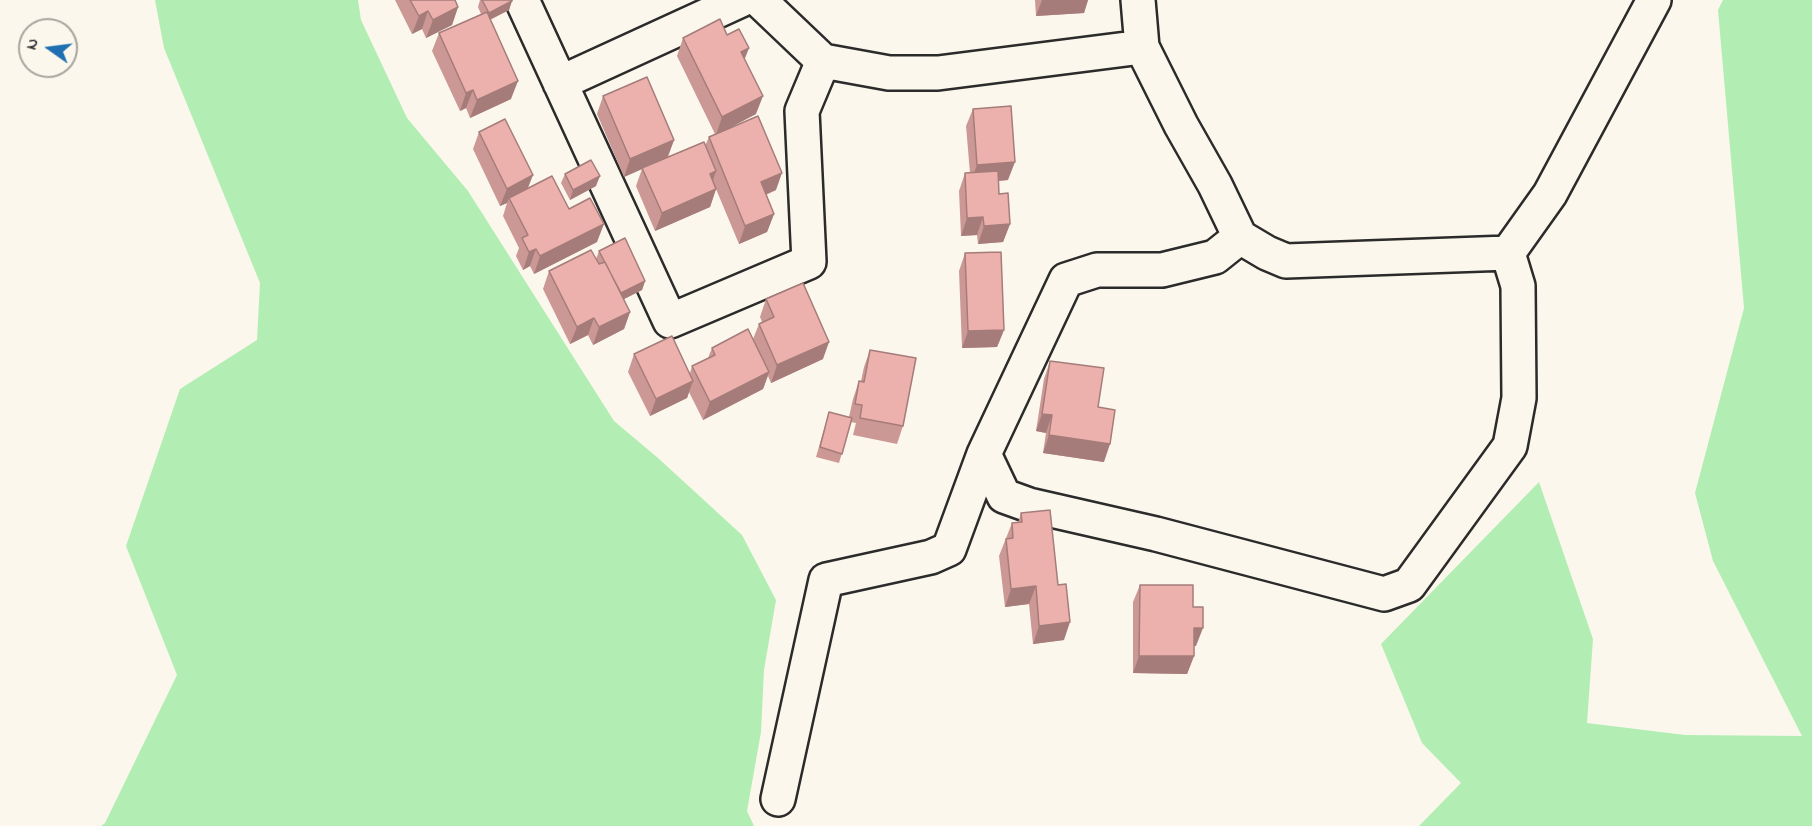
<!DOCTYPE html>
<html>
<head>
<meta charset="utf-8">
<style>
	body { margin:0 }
	#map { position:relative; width:1812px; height:826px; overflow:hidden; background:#fbf7ec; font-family:"Indie Flower",sans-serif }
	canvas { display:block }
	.north { position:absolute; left:18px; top:18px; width:60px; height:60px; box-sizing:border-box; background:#fbf7ec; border:2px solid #a8a59f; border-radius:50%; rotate:284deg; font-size:16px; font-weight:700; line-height:24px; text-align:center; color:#2b2b2b }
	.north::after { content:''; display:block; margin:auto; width:21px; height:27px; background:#1f6fb2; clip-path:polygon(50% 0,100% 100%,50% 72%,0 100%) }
</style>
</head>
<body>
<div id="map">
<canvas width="1812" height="826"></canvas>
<div class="north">N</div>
</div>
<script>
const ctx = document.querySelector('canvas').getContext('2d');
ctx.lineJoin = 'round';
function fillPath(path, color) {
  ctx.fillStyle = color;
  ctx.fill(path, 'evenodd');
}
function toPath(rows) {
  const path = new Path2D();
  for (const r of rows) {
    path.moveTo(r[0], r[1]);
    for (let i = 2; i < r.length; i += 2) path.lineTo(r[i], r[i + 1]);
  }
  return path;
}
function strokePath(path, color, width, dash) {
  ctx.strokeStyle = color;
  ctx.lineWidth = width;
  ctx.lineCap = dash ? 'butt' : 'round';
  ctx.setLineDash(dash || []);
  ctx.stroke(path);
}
fillPath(toPath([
	[155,0,358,0,361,20,407,118,468,191,614,421,658,458,742,535,776,600,764,670,761,732,747,811,754,826,101,826,105,823,177,675,126,546,180,389,257,340,260,283,164,48],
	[1723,0,1812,0,1812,826,1419,826,1461,783,1422,743,1381,644,1539,482,1593,639,1587,723,1685,735,1802,736,1713,561,1695,493,1744,308,1718,10]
]), '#b2eeb3');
const minor = toPath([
	[522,0,670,321,809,262,802,111,823,61],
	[759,0,823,61,889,73,938,73,1142,47],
	[1138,0,1142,47,1181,125,1215,185,1240,237,1267,253,1286,261,1508,253],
	[560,83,741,0],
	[984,454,1004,496,1029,505,1156,534,1384,594,1409,585,1510,446,1519,398,1518,286,1508,253,1550,194,1654,0],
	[778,799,826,580,931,557,949,549,984,454,1066,280,1097,270,1162,270,1215,257,1240,237]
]);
strokePath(minor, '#2b2b2b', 38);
strokePath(minor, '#fbf7ec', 33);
fillPath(toPath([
	[395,0,455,0,458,7,452,25,426,38,422,29,412,34],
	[480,0,512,0,509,10,490,20,511,99,470,118,466,108,460,111,432,51,439,33,481,14,478,7],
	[1035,0,1088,0,1084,13,1036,16],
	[727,35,745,60,756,114,721,132,776,190,766,195,774,214,767,232,739,244,716,189,710,207,655,231,636,186,642,169,624,177,597,114,603,96,674,140,668,157,705,146,709,137,715,134,677,56,683,38],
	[973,109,1008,180,999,181,999,194,1010,224,1003,242,978,244,977,235,961,236,959,191,965,173,970,173,966,126],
	[479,132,528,188,569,209,597,242,534,274,530,266,523,270,516,256,519,248,503,216,507,203,500,206,473,149],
	[565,174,596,186,570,200,561,183],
	[599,251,645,281,642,290,624,299,630,312,624,329,593,345,588,335,570,344,543,289,549,271,596,259],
	[965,253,1004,330,997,347,962,348,959,271],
	[766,299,823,359,771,383,768,376,763,389,703,420,689,392,687,398,650,416,628,372,634,354,690,373,692,366,708,358,712,348,753,339,759,324,762,322,760,317],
	[870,350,903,426,897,444,853,435,856,423,851,422,839,463,816,457,829,412,849,417,853,399,859,381,861,381,864,367],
	[1050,361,1098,407,1104,462,1043,453,1046,433,1036,431,1044,379],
	[1021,513,1064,640,1033,644,1029,604,1005,607,999,556,1012,523,1018,523],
	[1140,585,1196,646,1194,646,1194,656,1187,674,1133,673,1133,602]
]), '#cb9895');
fillPath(toPath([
	[1042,0,1088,0,1084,13,1036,16],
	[512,1,509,10,485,22,489,13],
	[458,7,452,25,426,38,433,20],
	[428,11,422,29,412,34,419,16],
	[749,48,742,66,741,52],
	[518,81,511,99,470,118,477,100],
	[473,90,466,108,460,111,466,93],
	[763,96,756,114,716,135,722,117],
	[674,140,667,158,624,177,630,159],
	[1015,162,1008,180,970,183,977,165],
	[716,171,710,189,710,174],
	[782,173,776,190,754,199,761,182],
	[533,175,526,193,509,198,507,203,500,206,507,189],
	[600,176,596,186,570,200,573,190],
	[716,189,710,207,655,231,662,213],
	[774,214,767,232,739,244,745,226],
	[983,217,977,235,961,236,967,218],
	[604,224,597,242,534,274,540,256],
	[1010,224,1003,242,978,244,984,226],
	[536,249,530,266,523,270,529,252],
	[645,281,642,290,616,303,619,293],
	[630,312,624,329,593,345,599,327],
	[594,318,588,335,570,344,577,327],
	[1004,330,997,347,962,348,968,331],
	[829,342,823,359,771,383,777,365],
	[769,372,763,389,703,420,710,402],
	[693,381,687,398,650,416,656,399],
	[1042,414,1052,415,1046,433,1036,431],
	[1049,435,1110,444,1104,462,1043,453],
	[1036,586,1029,604,1005,607,1011,589],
	[1070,622,1064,640,1033,644,1039,626],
	[1194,628,1203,628,1196,646,1187,646],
	[1139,656,1194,656,1187,674,1133,673]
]), '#a57c79');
const building = toPath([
	[410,0,455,0,458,7,433,20,428,11,419,16,410,0],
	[482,0,512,0,512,1,489,13,482,0],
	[487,12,518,81,477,100,473,90,466,93,439,33,487,12],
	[720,19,727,35,739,29,749,48,741,52,763,96,722,117,683,38,720,19],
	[647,77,674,140,630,159,603,96,647,77],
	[1011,106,1015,162,977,165,973,109,1011,106],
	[758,116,782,173,761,182,774,214,745,226,709,137,758,116],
	[505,119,533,175,507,189,479,132,505,119],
	[704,142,716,171,710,174,716,189,662,213,642,168,704,142],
	[591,160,600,176,573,190,565,174,591,160],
	[998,171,999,194,1008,193,1010,224,984,226,983,217,967,218,965,173,998,171],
	[552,176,569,209,590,198,604,224,540,256,536,249,529,252,522,238,528,235,509,198,552,176],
	[625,238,645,281,621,293,599,251,625,238],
	[591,250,599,264,605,262,630,312,599,327,594,318,577,327,549,271,591,250],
	[1001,252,1004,330,968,331,965,253,1001,252],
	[803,283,829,342,777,365,759,324,774,317,766,299,803,283],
	[748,329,769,372,710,402,692,366,715,355,712,348,748,329],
	[672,336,693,381,656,399,634,354,672,336],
	[870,350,916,358,903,426,860,418,862,405,855,404,859,381,864,382,870,350],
	[1050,361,1104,368,1098,407,1115,410,1110,444,1049,435,1052,415,1042,414,1050,361],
	[829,412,852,418,842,454,820,447,829,412],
	[1050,510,1058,585,1066,584,1070,622,1039,626,1036,586,1011,589,1006,539,1013,538,1012,523,1022,522,1021,513,1050,510],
	[1140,585,1193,585,1193,607,1203,607,1203,628,1194,628,1194,656,1139,656,1140,585]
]);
fillPath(building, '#ecb1ad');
strokePath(building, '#a57c79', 1.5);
</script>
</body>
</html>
